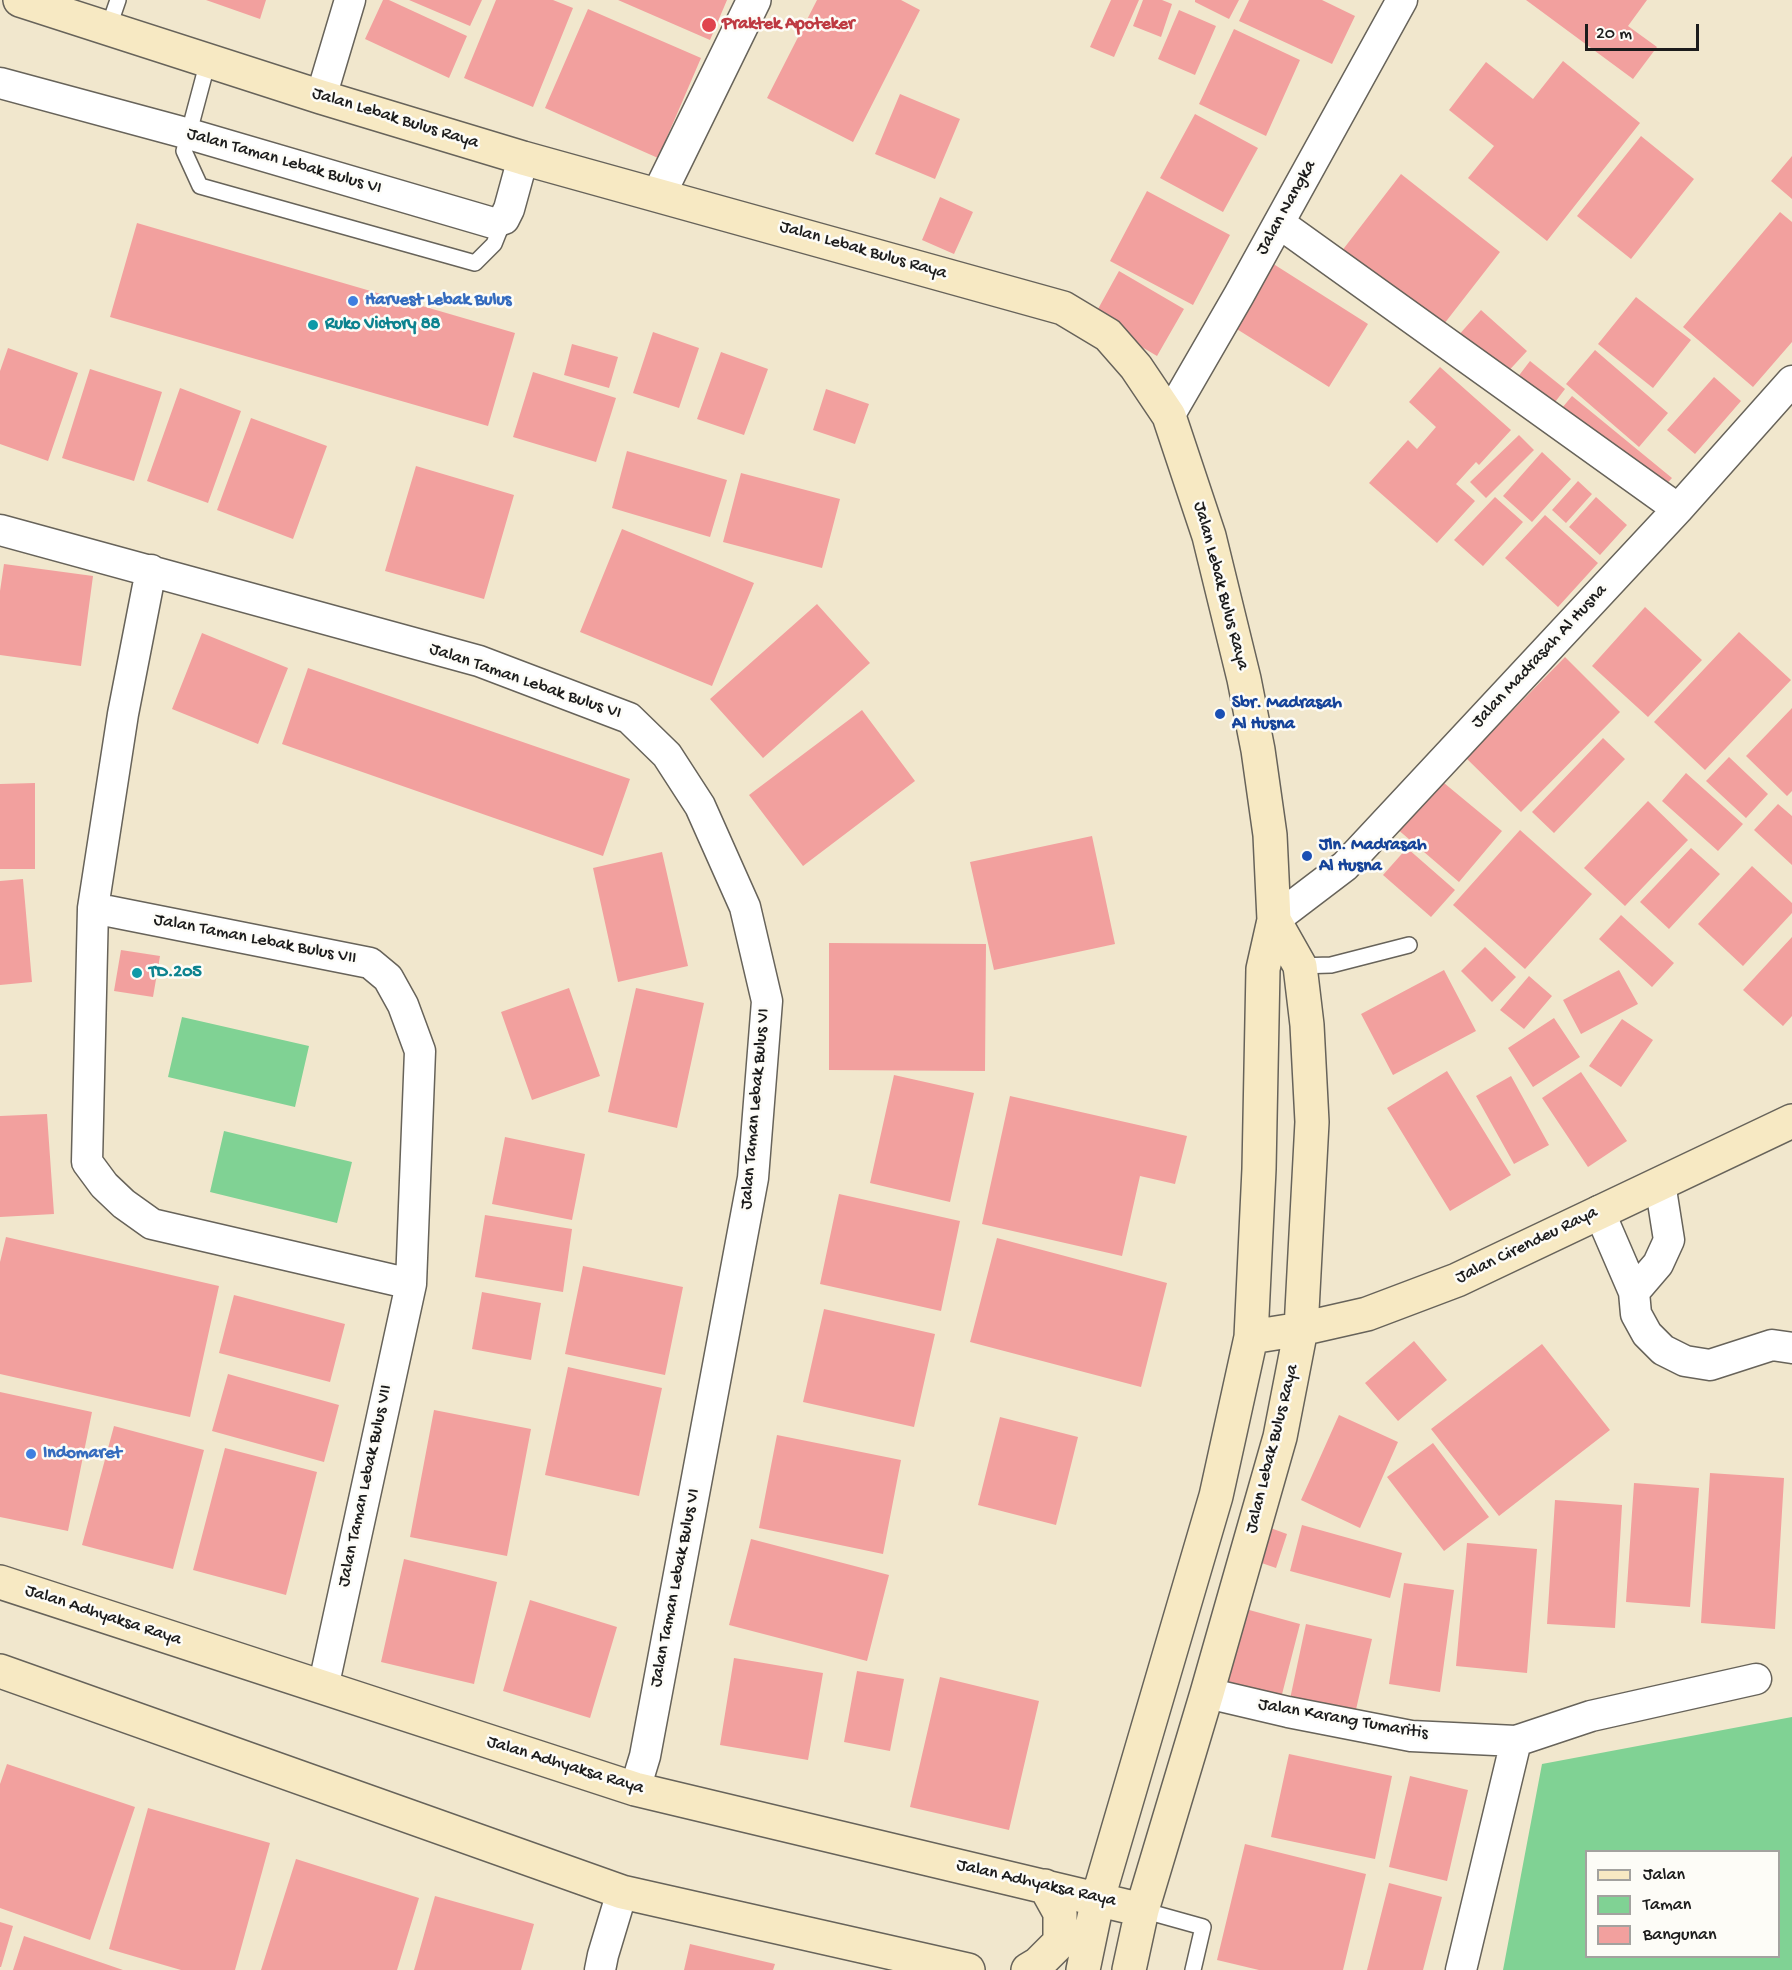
<!DOCTYPE html>
<html>
<head>
<meta charset="utf-8">
<style>
	body { margin:0 }
	#map { position:relative; width:1792px; height:1970px; overflow:hidden; background:#f1e7cd; font-family:"Gochi Hand",sans-serif }
	canvas { display:block }
	.legend { position:absolute; left:1585px; top:1850px; width:195px; height:108px; box-sizing:border-box; background:#fdfcf7; border:2px solid #a3a29f; margin:0; padding:8px 10px; list-style:none; font-size:18px; color:#1c1c1c }
	.legend li { display:flex; align-items:center; gap:12px; height:30px }
	.legend b { width:30px; border:2px solid #a3a29f }
	.scale { position:absolute; left:1585px; top:24px; width:114px; height:27px; box-sizing:border-box; border:3px solid #1c1c1c; border-top:0; padding-left:8px; font-size:18px; line-height:21px; white-space:nowrap; color:#1c1c1c; -webkit-text-stroke:4px #fdfcf7; paint-order:stroke }
</style>
</head>
<body>
<div id="map">
<canvas width="1792" height="1970"></canvas>
<ul class="legend">
<li><b style="height:8px;background:#f7e9c3"></b>Jalan</li>
<li><b style="height:16px;background:#80d294"></b>Taman</li>
<li><b style="height:16px;background:#f2a09e"></b>Bangunan</li>
</ul>
<div class="scale">20 m</div>
</div>
<script>
const ctx = document.querySelector('canvas').getContext('2d');
ctx.lineJoin = 'round';
function fillPath(path, color) {
  ctx.fillStyle = color;
  ctx.fill(path, 'evenodd');
}
function toPath(rows) {
  const path = new Path2D();
  for (const r of rows) {
    path.moveTo(r[0], r[1]);
    for (let i = 2; i < r.length; i += 2) path.lineTo(r[i], r[i + 1]);
  }
  return path;
}
function strokePath(path, color, width, dash) {
  ctx.strokeStyle = color;
  ctx.lineWidth = width;
  ctx.lineCap = dash ? 'butt' : 'round';
  ctx.setLineDash(dash || []);
  ctx.stroke(path);
}
function drawText(font, color, halo, rows, align = 'center') {
  ctx.font = font + ' "Gochi Hand",sans-serif';
  ctx.lineWidth = 5;
  ctx.setLineDash([]);
  ctx.textBaseline = 'middle';
  ctx.strokeStyle = halo;
  ctx.fillStyle = color;
  for (const [text, x, y, turn = 0] of rows) {
    ctx.save();
    ctx.translate(x, y);
    ctx.rotate((+turn || 0) * Math.PI / 180);
    ctx.textAlign = isNaN(turn) ? turn : align;
    if (halo) ctx.strokeText(text, 0, 0);
    ctx.fillText(text, 0, 0);
    ctx.restore();
  }
}
fillPath(toPath([
	[182,1017,309,1046,295,1107,168,1077],
	[224,1131,352,1162,337,1223,210,1192],
	[1792,1717,1792,1970,1503,1970,1542,1764],
	[1586,1852,1778,1852,1778,1956,1586,1956]
]), '#80d294');
fillPath(toPath([
	[206,0,266,0,260,19],
	[383,0,389,0,467,36,449,78,365,39],
	[409,0,482,0,470,26],
	[496,0,553,0,573,8,533,107,464,78],
	[618,0,727,0,710,40],
	[817,0,901,0,920,10,853,142,767,98],
	[1111,0,1139,0,1114,57,1090,47],
	[1143,0,1162,0,1172,4,1161,37,1133,26],
	[1195,0,1239,0,1229,19,1195,2],
	[1249,0,1322,0,1355,16,1332,64,1239,21],
	[1526,0,1647,0,1628,26,1657,47,1633,79],
	[588,9,701,58,658,158,545,108],
	[1179,10,1216,26,1195,75,1158,59],
	[1234,29,1300,60,1266,136,1199,104],
	[1563,61,1640,123,1547,241,1468,178,1494,146,1449,110,1486,62,1533,99],
	[900,94,960,119,935,179,875,154],
	[1195,114,1258,148,1223,212,1160,178],
	[1641,136,1694,179,1631,259,1577,216],
	[1792,156,1792,199,1771,181],
	[1401,174,1500,252,1437,333,1338,256],
	[1147,191,1230,235,1193,305,1110,261],
	[940,197,973,212,954,254,922,240],
	[1780,212,1792,222,1792,342,1753,387,1683,327],
	[137,223,515,333,488,426,110,317],
	[1264,258,1368,324,1329,387,1224,321],
	[1119,271,1184,309,1157,356,1093,318],
	[1636,297,1691,340,1653,388,1598,344],
	[1481,310,1527,351,1503,377,1457,337],
	[653,332,699,348,679,408,633,393],
	[572,344,618,357,609,388,564,375],
	[8,348,78,373,48,461,0,444,0,371],
	[1595,350,1668,413,1639,447,1566,384],
	[721,352,768,369,744,435,697,419],
	[1530,361,1565,389,1549,410,1514,382],
	[1440,367,1511,430,1479,465,1476,462,1456,484,1475,501,1437,543,1369,483,1408,440,1417,449,1436,427,1409,402],
	[90,369,162,392,134,481,62,458],
	[533,372,616,398,596,462,513,437],
	[1714,377,1741,401,1695,454,1667,430],
	[180,388,241,411,208,503,147,481],
	[826,389,869,404,855,444,813,430],
	[1572,396,1672,478,1662,489,1562,408],
	[251,418,327,446,293,539,217,510],
	[1519,435,1534,450,1486,498,1470,482],
	[627,451,727,480,710,537,612,508],
	[1542,452,1571,479,1532,522,1503,496],
	[416,466,514,495,484,599,385,571],
	[741,473,840,499,822,568,723,542],
	[1578,481,1592,494,1566,523,1552,510],
	[1495,497,1523,522,1483,566,1454,540],
	[1596,497,1627,525,1600,555,1569,527],
	[1545,515,1598,563,1558,607,1505,558],
	[622,529,754,583,712,686,580,632],
	[4,564,93,576,81,666,0,655,0,591],
	[817,604,870,663,763,758,710,699],
	[1645,607,1702,660,1648,717,1592,666],
	[1739,632,1791,680,1705,770,1654,722],
	[202,633,288,668,258,744,172,709],
	[1565,657,1620,712,1521,812,1466,758],
	[308,668,630,779,603,856,282,744],
	[1792,708,1792,791,1787,796,1746,756],
	[862,710,915,781,803,866,749,795],
	[1603,738,1625,759,1554,833,1532,812],
	[1729,757,1768,794,1746,818,1706,781],
	[1686,773,1743,824,1718,851,1662,801],
	[1438,778,1502,831,1459,882,1396,828],
	[35,783,35,869,0,869,0,784],
	[1648,801,1688,840,1625,906,1584,868],
	[1778,804,1792,816,1792,865,1754,830],
	[1520,830,1592,894,1525,969,1453,905],
	[1092,836,1115,944,994,970,970,862],
	[1407,848,1455,890,1431,917,1383,875],
	[1691,848,1720,874,1669,929,1640,902],
	[662,852,688,966,618,982,593,868],
	[1752,866,1792,903,1792,913,1743,966,1698,924],
	[23,879,32,982,0,985,0,881],
	[1621,915,1674,963,1652,987,1599,939],
	[1792,937,1792,1016,1783,1026,1743,990],
	[829,943,986,944,985,1071,829,1070],
	[1485,947,1516,977,1492,1002,1461,971],
	[121,950,160,956,153,997,114,991],
	[1444,970,1476,1031,1393,1075,1361,1014],
	[1619,970,1638,1004,1581,1034,1563,1000],
	[1529,976,1552,996,1524,1029,1500,1010],
	[569,988,600,1076,532,1100,501,1012],
	[636,988,704,1003,677,1128,608,1112],
	[1554,1018,1580,1057,1533,1087,1508,1048],
	[1622,1019,1653,1040,1621,1087,1589,1066],
	[1447,1071,1511,1175,1450,1211,1387,1108],
	[1581,1072,1627,1141,1588,1167,1542,1098],
	[894,1075,974,1093,950,1202,870,1183],
	[1511,1076,1549,1145,1514,1164,1476,1096],
	[1010,1096,1187,1136,1175,1184,1140,1176,1122,1256,982,1224],
	[47,1114,54,1214,0,1217,0,1116],
	[505,1137,585,1154,572,1220,492,1204],
	[839,1194,960,1221,941,1311,820,1284],
	[485,1215,572,1229,563,1292,475,1277],
	[6,1237,219,1286,190,1417,0,1374,0,1262],
	[997,1238,1167,1283,1141,1387,970,1342],
	[583,1266,683,1287,665,1375,565,1354],
	[482,1292,541,1303,531,1360,472,1349],
	[234,1295,345,1324,330,1382,219,1353],
	[824,1309,935,1334,914,1427,803,1402],
	[1414,1341,1447,1380,1398,1421,1365,1383],
	[1542,1344,1610,1430,1499,1516,1431,1429],
	[568,1367,662,1388,639,1496,545,1475],
	[228,1374,339,1405,324,1462,212,1431],
	[0,1392,92,1412,68,1531,0,1517],
	[434,1410,531,1429,507,1556,410,1537],
	[1339,1415,1398,1442,1360,1528,1301,1500],
	[1000,1417,1078,1437,1056,1525,978,1505],
	[114,1426,204,1450,173,1569,82,1545],
	[777,1435,901,1460,883,1554,759,1528],
	[1433,1443,1489,1517,1444,1551,1387,1477],
	[225,1448,317,1472,286,1595,193,1570],
	[1710,1473,1784,1478,1775,1629,1701,1623],
	[1634,1483,1699,1488,1690,1607,1626,1602],
	[1555,1500,1622,1505,1615,1628,1547,1624],
	[1302,1525,1402,1553,1390,1598,1290,1571],
	[1265,1526,1287,1534,1276,1568,1253,1560],
	[751,1539,889,1575,867,1661,729,1625],
	[1467,1543,1537,1549,1527,1673,1456,1666],
	[404,1559,497,1582,474,1684,381,1662],
	[1404,1583,1454,1590,1440,1692,1389,1684],
	[530,1600,617,1627,590,1718,503,1691],
	[1242,1608,1300,1624,1279,1706,1220,1691],
	[1306,1624,1372,1639,1355,1714,1290,1699],
	[734,1658,823,1673,808,1760,720,1745],
	[857,1671,904,1679,890,1751,844,1742],
	[940,1677,1039,1701,1009,1830,910,1807],
	[1289,1754,1392,1776,1375,1859,1271,1837],
	[7,1764,135,1807,90,1940,0,1908,0,1784],
	[1410,1776,1468,1790,1447,1881,1389,1867],
	[148,1808,270,1843,235,1970,181,1970,109,1949],
	[1245,1844,1366,1874,1343,1970,1259,1970,1217,1960],
	[296,1859,419,1898,397,1970,261,1970],
	[1389,1883,1442,1897,1423,1970,1367,1970],
	[435,1896,534,1924,521,1970,414,1970],
	[0,1922,13,1926,1,1967,0,1967],
	[24,1936,123,1970,13,1970],
	[690,1944,775,1964,773,1970,684,1970]
]), '#f2a09e');
const service = toPath([
	[108,29,118,0],
	[208,61,184,151,200,186,475,263,494,244,504,219],
	[1298,966,1331,965,1409,945],
	[1142,1910,1203,1927,1193,1970]
]);
const minor = toPath([
	[0,83,189,134,493,223,504,219,509,209,523,158],
	[321,97,350,0],
	[1279,223,1678,509],
	[1169,416,1239,295,1402,0],
	[0,530,479,661,629,718,667,755,700,806,745,907,767,1001,753,1178,645,1756,635,1789],
	[151,570,123,714,93,908,87,1162,104,1185,124,1204,152,1224,411,1284],
	[93,908,370,963,388,978,403,1005,420,1051,411,1284,323,1688],
	[1274,920,1345,866,1678,509,1792,381],
	[1599,1211,1634,1292,1636,1314,1647,1334,1663,1350,1685,1361,1710,1365,1772,1345,1792,1348],
	[1634,1292,1658,1264,1669,1240,1660,1183],
	[1207,1693,1288,1712,1411,1736,1516,1741,1591,1716,1756,1679],
	[600,1970,603,1955,622,1892],
	[1461,1970,1516,1741]
]);
const tertiary = toPath([
	[659,194,754,0]
]);
const secondary = toPath([
	[20,0,321,97,523,158,1063,308,1108,335,1136,367,1169,416,1209,536,1244,679,1258,750,1270,835,1274,920,1263,969,1259,1169,1251,1337,1216,1496,1098,1898,1083,1970],
	[1251,1337,1301,1329,1367,1314,1457,1280,1792,1121],
	[0,1582,635,1789,1142,1910],
	[0,1671,622,1892,968,1970],
	[1028,1970,1038,1964,1060,1942,1060,1913,1045,1886],
	[1129,1970,1142,1910,1207,1693,1280,1437,1301,1329,1312,1122,1307,1025,1300,966,1274,920]
]);
strokePath(service, '#67635a', 18);
strokePath(minor, '#67635a', 33);
strokePath(tertiary, '#67635a', 36);
strokePath(secondary, '#67635a', 36);
strokePath(service, '#fff', 15);
strokePath(minor, '#fff', 30);
strokePath(tertiary, '#fff', 33);
strokePath(secondary, '#f7e9c3', 33);
for (const [x, y, r, color] of [
	[709,25,8,"#e0444e"],
	[353,301,6,"#3f7fe0"],
	[313,325,6,"#0f9aa8"],
	[1220,714,6,"#1a4fb4"],
	[1307,856,6,"#1a4fb4"],
	[137,973,6,"#0f9aa8"],
	[31,1454,6,"#3f7fe0"]
]) {
  const dot = new Path2D();
  dot.arc(x, y, r, 0, 2 * Math.PI);
  ctx.fillStyle = color;
  ctx.fill(dot);
  strokePath(dot, '#fdfcf7', 2);
}
drawText('bold 18px', '#be3a42', '#fdfcf7', [
	["Praktek Apoteker",722,25]
], 'left');
drawText('18px', '#1c1c1c', '#fdfcf7', [
	["Jalan Lebak Bulus Raya",395,119,17],
	["Jalan Taman Lebak Bulus VI",284,162,16],
	["Jalan Nangka",1287,208,-61],
	["Jalan Lebak Bulus Raya",863,251,16],
	["Jalan Lebak Bulus Raya",1220,586,75],
	["Jalan Madrasah Al Husna",1540,657,-47],
	["Jalan Taman Lebak Bulus VI",525,682,19],
	["Jalan Taman Lebak Bulus VII",255,940,11],
	["Jalan Taman Lebak Bulus VI",756,1109,-85],
	["Jalan Cirendeu Raya",1527,1246,-26],
	["Jalan Lebak Bulus Raya",1273,1449,-76],
	["Jalan Taman Lebak Bulus VII",366,1486,-78],
	["Jalan Taman Lebak Bulus VI",676,1588,-79],
	["Jalan Adhyaksa Raya",103,1616,18],
	["Jalan Karang Tumaritis",1343,1720,10],
	["Jalan Adhyaksa Raya",565,1766,17],
	["Jalan Adhyaksa Raya",1036,1884,13]
]);
drawText('bold 18px', '#366cbe', '#fdfcf7', [
	["Harvest Lebak Bulus",365,301],
	["Indomaret",43,1454]
], 'left');
drawText('bold 18px', '#0d838f', '#fdfcf7', [
	["Ruko Victory 88",325,325],
	["TD.205",149,973]
], 'left');
drawText('bold 18px', '#164399', '#fdfcf7', [
	["Sbr. Madrasah",1232,704],
	["Al Husna",1232,725],
	["Jln. Madrasah",1319,846],
	["Al Husna",1319,867]
], 'left');
</script>
</body>
</html>
